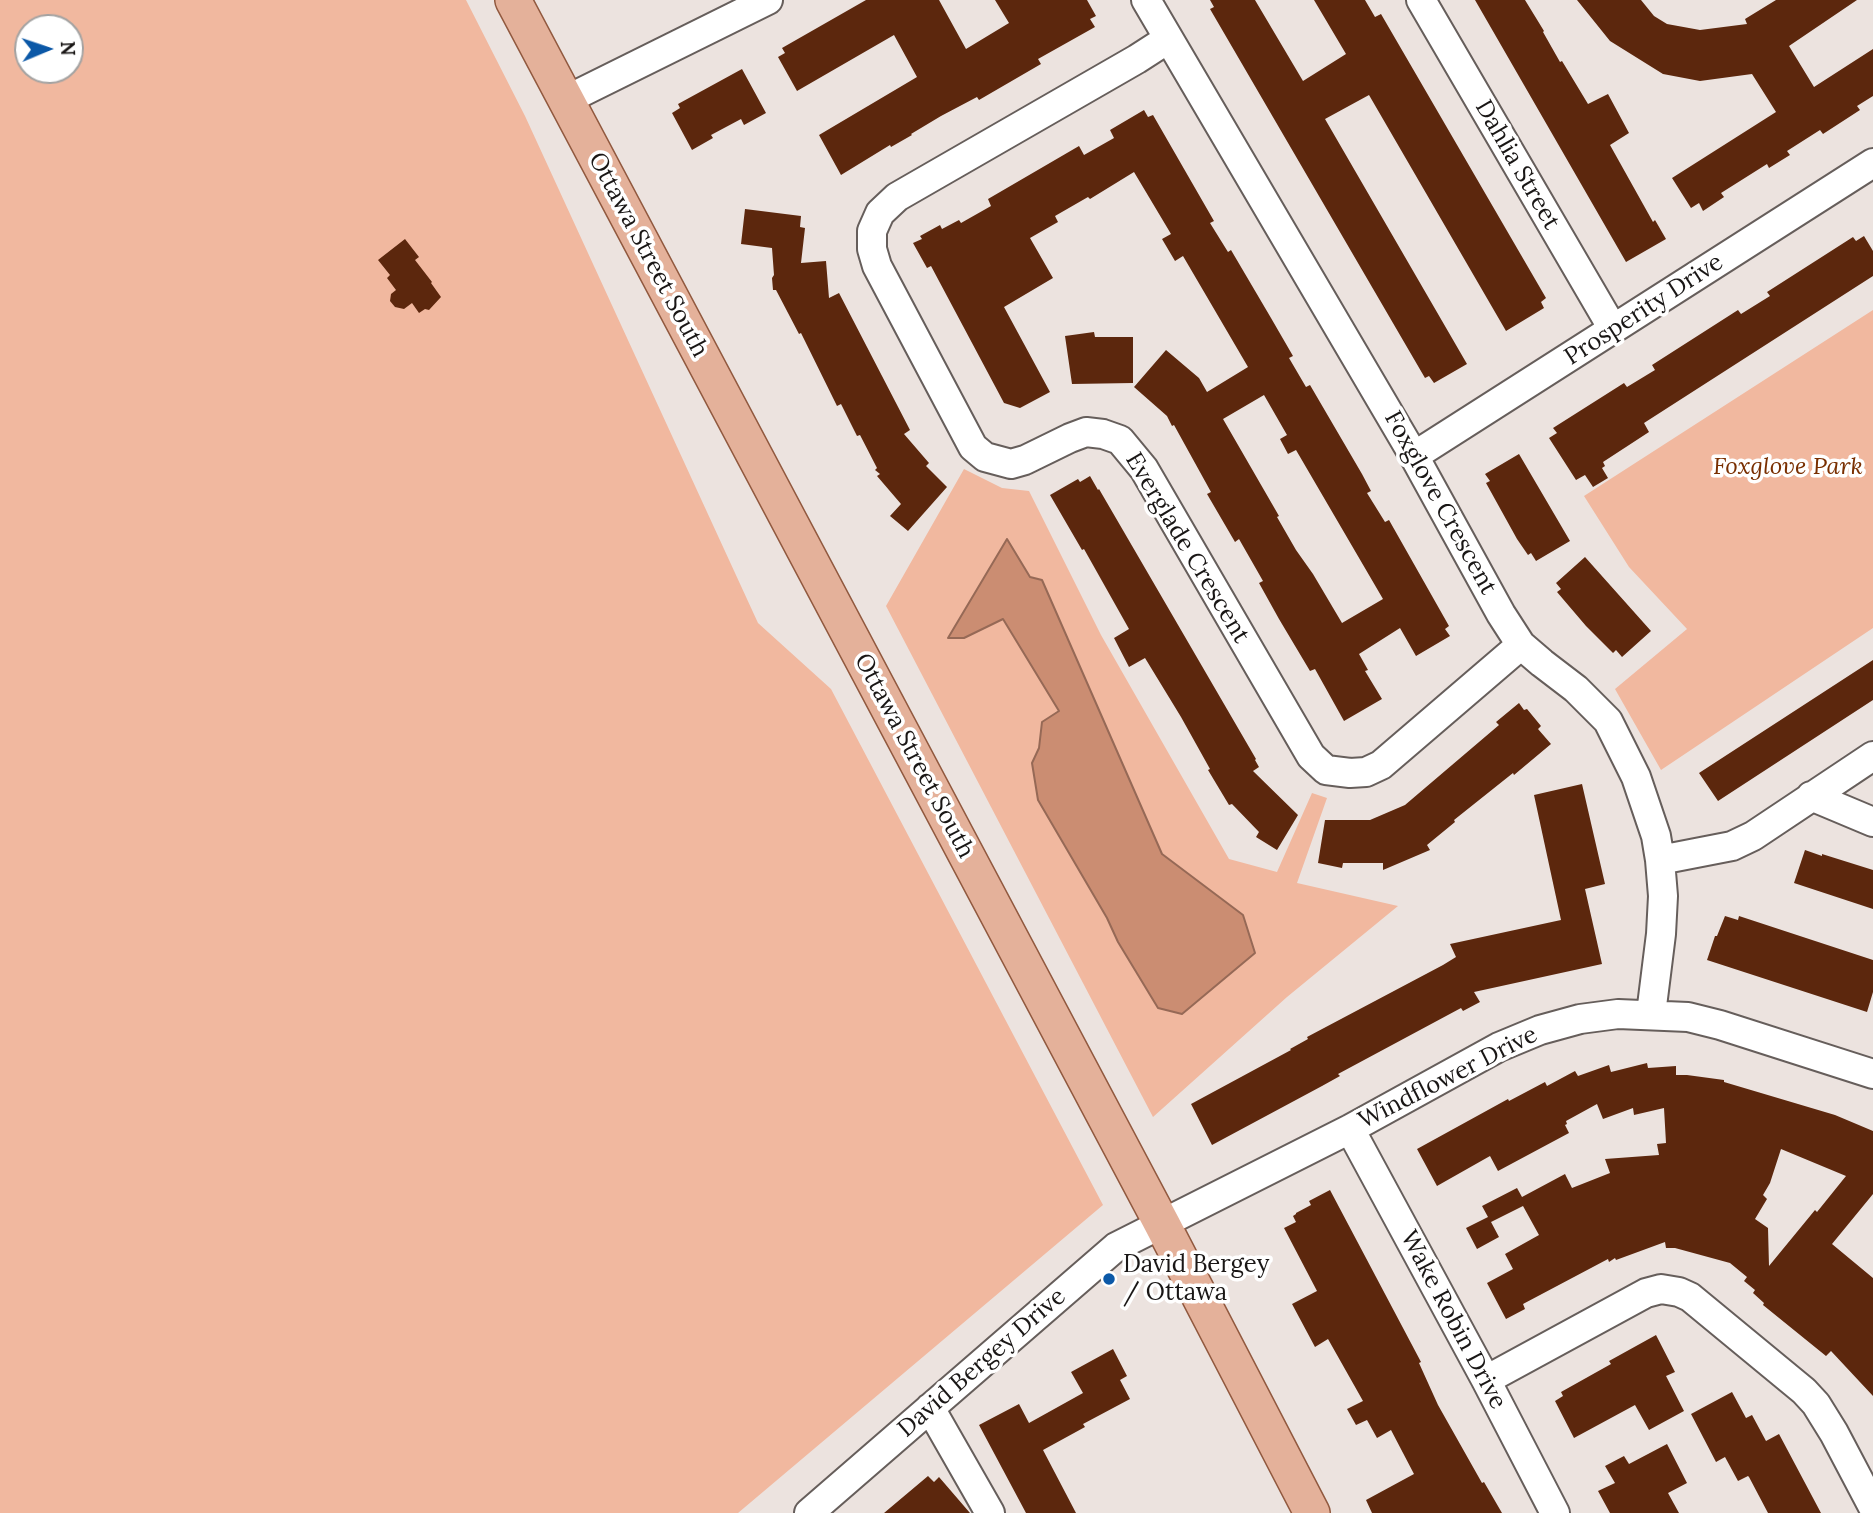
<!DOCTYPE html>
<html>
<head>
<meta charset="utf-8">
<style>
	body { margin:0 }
	#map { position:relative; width:1873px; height:1513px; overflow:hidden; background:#ece3df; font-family:Lora,serif }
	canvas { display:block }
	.north { position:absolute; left:14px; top:14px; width:70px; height:70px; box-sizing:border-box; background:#fff; border:2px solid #a3a2a1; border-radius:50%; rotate:88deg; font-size:19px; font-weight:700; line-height:28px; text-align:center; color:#191615 }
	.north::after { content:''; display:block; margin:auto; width:24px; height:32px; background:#0b58a7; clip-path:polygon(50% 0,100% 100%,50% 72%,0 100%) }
</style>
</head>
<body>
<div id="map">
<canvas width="1873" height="1513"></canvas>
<div class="north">N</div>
</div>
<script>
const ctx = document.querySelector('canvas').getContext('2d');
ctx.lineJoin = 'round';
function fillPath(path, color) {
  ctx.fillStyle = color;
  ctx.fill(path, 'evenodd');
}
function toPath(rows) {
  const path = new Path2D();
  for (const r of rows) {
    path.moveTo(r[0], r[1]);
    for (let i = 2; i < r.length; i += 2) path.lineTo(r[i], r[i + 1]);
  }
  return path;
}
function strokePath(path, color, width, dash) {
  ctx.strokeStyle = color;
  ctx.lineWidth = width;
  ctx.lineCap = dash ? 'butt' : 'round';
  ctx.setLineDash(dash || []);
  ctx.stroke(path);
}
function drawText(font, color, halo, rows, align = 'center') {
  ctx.font = font + ' Lora,serif';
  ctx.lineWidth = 7;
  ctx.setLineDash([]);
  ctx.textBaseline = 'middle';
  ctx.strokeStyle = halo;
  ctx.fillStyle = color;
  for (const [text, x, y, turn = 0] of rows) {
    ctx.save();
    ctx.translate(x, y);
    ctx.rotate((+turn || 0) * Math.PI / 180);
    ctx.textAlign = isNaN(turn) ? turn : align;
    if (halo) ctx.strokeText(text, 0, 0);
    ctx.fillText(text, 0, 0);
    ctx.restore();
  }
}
fillPath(toPath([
	[0,0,466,0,525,116,758,623,831,689,1103,1205,738,1513,0,1513],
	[28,28,70,28,70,70,28,70],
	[1873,310,1873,628,1661,770,1615,689,1687,629,1629,567,1584,496],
	[964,469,1002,488,1029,491,1101,635,1229,859,1277,872,1312,793,1327,798,1297,883,1398,906,1287,997,1153,1117,886,606]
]), '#f1b89f');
const water = toPath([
	[1007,539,1030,577,1042,580,1162,854,1243,915,1255,953,1182,1014,1158,1008,1118,942,1107,918,1038,800,1032,763,1039,748,1042,722,1059,711,1003,619,964,638,948,638,1007,539]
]);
fillPath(water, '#cb8d72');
strokePath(water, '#966956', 2);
fillPath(toPath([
	[866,0,939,0,966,49,1009,23,995,0,1087,0,1096,16,1090,19,1095,27,1038,59,1041,64,979,100,977,97,941,116,911,134,912,135,891,147,890,145,841,175,819,135,917,77,894,35,797,91,778,57,785,53,782,48],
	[1210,0,1255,0,1303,81,1346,54,1314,0,1365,0,1375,17,1381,14,1546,298,1541,302,1544,308,1506,331,1369,95,1325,119,1467,364,1434,383,1429,376,1425,378,1210,9,1214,7],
	[1475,0,1525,0,1544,31,1543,32,1560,62,1562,61,1588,104,1608,94,1629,133,1610,145,1653,222,1655,220,1666,239,1626,262],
	[1577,0,1641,0,1654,16,1667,24,1700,30,1747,24,1745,19,1776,0,1857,0,1789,46,1814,87,1873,49,1873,96,1857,106,1860,110,1823,134,1820,130,1787,151,1790,155,1769,168,1767,164,1721,193,1724,197,1703,211,1699,203,1691,208,1672,178,1776,112,1752,74,1700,81,1663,74,1610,41],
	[742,69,766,113,744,125,741,119,711,135,713,138,692,150,672,113,680,108,678,104],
	[1144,110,1148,117,1153,115,1214,221,1210,223,1228,252,1231,250,1271,318,1293,356,1289,358,1306,387,1310,385,1362,474,1371,491,1367,493,1385,522,1389,520,1449,626,1445,629,1450,636,1416,656,1400,628,1359,654,1368,670,1365,671,1382,699,1344,721,1315,669,1310,671,1279,619,1259,583,1263,581,1239,539,1235,542,1207,494,1211,492,1174,425,1172,426,1167,416,1134,387,1166,350,1199,378,1207,392,1248,367,1183,256,1175,261,1162,239,1171,234,1134,172,1090,199,1088,197,1055,216,1058,222,1030,238,1053,278,1004,307,1050,392,1020,408,1004,403,931,266,927,268,913,243,922,239,920,236,940,225,942,229,959,220,961,223,991,206,988,199,1079,146,1084,155,1114,138,1110,130],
	[1264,395,1287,435,1280,439,1288,454,1296,450,1383,599,1342,623,1313,574,1296,550,1277,517,1279,516,1223,419],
	[745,209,801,216,800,227,805,228,801,263,826,261,829,298,839,293,910,430,904,434,929,463,926,466,947,487,908,531,890,516,901,504,877,476,880,474,875,470,877,468,860,435,857,436,841,404,837,406,801,333,799,334,776,290,773,290,772,278,774,275,772,248,741,244],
	[1864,236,1873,251,1873,276,1644,423,1649,432,1603,462,1605,466,1602,468,1608,478,1593,487,1585,475,1576,480,1549,438,1557,433,1553,428,1624,383,1627,387,1655,370,1652,365,1738,310,1741,314,1770,296,1767,292,1853,237,1856,241],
	[405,239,419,257,415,260,432,282,431,283,441,297,429,310,425,309,419,313,412,303,404,309,395,307,390,301,391,294,396,290,387,278,390,275,378,260],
	[1094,332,1095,337,1133,337,1133,383,1072,384,1065,336],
	[1519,454,1570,541,1536,561,1531,553,1528,555,1517,539,1486,483,1490,481,1485,474],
	[1090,476,1098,490,1099,489,1256,759,1255,760,1259,767,1253,771,1298,815,1277,850,1256,837,1259,832,1232,804,1229,805,1208,770,1210,769,1181,717,1145,658,1129,667,1114,638,1129,629,1084,549,1082,550,1050,495,1078,479,1080,482],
	[1585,557,1651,631,1622,657,1616,650,1613,653,1586,626,1557,592,1561,589,1556,583],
	[1873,660,1873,700,1718,801,1699,773],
	[1519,703,1524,710,1527,709,1541,726,1538,729,1551,744,1514,775,1513,773,1454,820,1455,822,1427,845,1430,850,1383,870,1383,863,1343,863,1342,868,1318,863,1325,820,1370,820,1405,805,1499,725,1496,722],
	[1582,784,1605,884,1585,889,1602,964,1474,992,1480,1002,1463,1011,1461,1008,1338,1074,1340,1076,1322,1086,1212,1145,1191,1104,1291,1050,1290,1049,1308,1039,1307,1037,1443,965,1456,957,1450,944,1561,920,1534,795],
	[1805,850,1822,856,1822,854,1873,870,1873,909,1794,883],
	[1725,916,1738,920,1739,916,1873,960,1873,992,1867,1012,1707,960,1715,936,1717,936],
	[1647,1063,1648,1068,1676,1066,1676,1075,1687,1075,1724,1080,1724,1082,1835,1115,1873,1131,1873,1194,1832,1244,1873,1278,1873,1396,1831,1351,1826,1356,1763,1305,1764,1303,1753,1293,1755,1290,1744,1281,1747,1277,1730,1263,1675,1248,1666,1248,1665,1242,1616,1260,1615,1258,1609,1262,1608,1259,1523,1304,1525,1309,1506,1319,1487,1283,1513,1269,1505,1254,1539,1235,1523,1206,1491,1222,1499,1237,1477,1249,1466,1228,1488,1217,1482,1206,1517,1188,1522,1197,1565,1174,1572,1188,1610,1173,1605,1159,1659,1155,1657,1144,1666,1143,1664,1108,1634,1115,1633,1108,1603,1119,1597,1104,1566,1121,1567,1124,1565,1125,1569,1133,1498,1171,1490,1156,1437,1186,1417,1149,1508,1099,1509,1101,1545,1082,1547,1086,1575,1071,1578,1076,1609,1065,1611,1072],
	[1781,1149,1846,1176,1817,1212,1815,1210,1769,1266,1768,1228,1755,1219,1767,1199,1763,1195,1770,1183],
	[1330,1190,1421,1362,1419,1363,1438,1405,1482,1483,1484,1482,1502,1513,1372,1513,1366,1500,1414,1474,1391,1430,1377,1438,1367,1420,1356,1425,1347,1409,1363,1401,1328,1339,1315,1347,1292,1304,1317,1291,1284,1228,1296,1222,1293,1216,1296,1214,1296,1213,1311,1205,1309,1201],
	[1656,1335,1675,1372,1666,1376,1684,1411,1649,1430,1635,1405,1574,1438,1555,1401,1563,1396,1561,1392,1611,1364,1609,1361],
	[1113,1349,1127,1376,1120,1380,1130,1399,1083,1424,1085,1427,1043,1450,1076,1513,1026,1513,979,1425,1019,1404,1029,1423,1083,1393,1071,1372],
	[1732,1392,1746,1418,1752,1415,1766,1441,1779,1434,1821,1513,1768,1513,1749,1477,1748,1476,1738,1481,1725,1457,1716,1462,1691,1414],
	[1667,1444,1687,1483,1668,1493,1679,1513,1610,1513,1598,1491,1615,1483,1605,1466,1624,1456,1629,1464],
	[928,1476,934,1482,939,1477,970,1513,884,1513]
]), '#5c270d');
const minor = toPath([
	[1146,0,1414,456,1501,614,1521,645,1542,663,1576,689,1608,721,1636,777,1656,836,1660,860,1663,896,1661,934,1651,1014],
	[1421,0,1613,329],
	[1168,39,1137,59,897,197,880,213,872,231,872,249,877,266,973,447,985,457,1011,464,1025,460,1070,438,1086,432,1103,434,1120,440,1144,469,1311,756,1326,770,1350,773,1366,772,1381,765,1521,645],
	[566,100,768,0],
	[1414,456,1873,163],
	[1811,796,1873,822],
	[1660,860,1732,846,1753,836,1873,756],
	[1350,1129,1486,1380,1555,1513],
	[1486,1380,1646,1293,1661,1289,1679,1292,1690,1297,1804,1391,1816,1404,1834,1433,1873,1507],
	[930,1408,990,1513],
	[809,1513,1116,1247,1350,1129,1499,1047,1540,1030,1580,1019,1618,1014,1688,1017,1720,1025,1873,1074]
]);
const major = toPath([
	[513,0,1162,1224,1312,1513]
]);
strokePath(minor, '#665e5b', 32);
strokePath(major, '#91593f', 38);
strokePath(minor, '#fff', 28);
strokePath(major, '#e4b19a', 35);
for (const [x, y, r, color] of [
	[1109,1279,7,"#0b58a7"]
]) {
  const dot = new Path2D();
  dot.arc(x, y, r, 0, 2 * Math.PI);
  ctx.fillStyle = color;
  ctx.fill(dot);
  strokePath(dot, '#fff', 2.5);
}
drawText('24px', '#191615', '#fff', [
	["Dahlia Street",1517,165,60],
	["Ottawa Street South",648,255,62],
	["Prosperity Drive",1644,310,-33],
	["Foxglove Crescent",1440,503,61],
	["Everglade Crescent",1187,548,59],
	["Ottawa Street South",914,756,62],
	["Windflower Drive",1448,1078,-27],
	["Wake Robin Drive",1453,1320,62],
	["David Bergey Drive",982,1363,-41]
]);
drawText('italic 24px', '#792f01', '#fff', [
	["Foxglove Park",1788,467]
]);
drawText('24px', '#191615', '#fff', [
	["David Bergey",1123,1265],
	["/ Ottawa",1123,1293]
], 'left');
</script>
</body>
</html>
